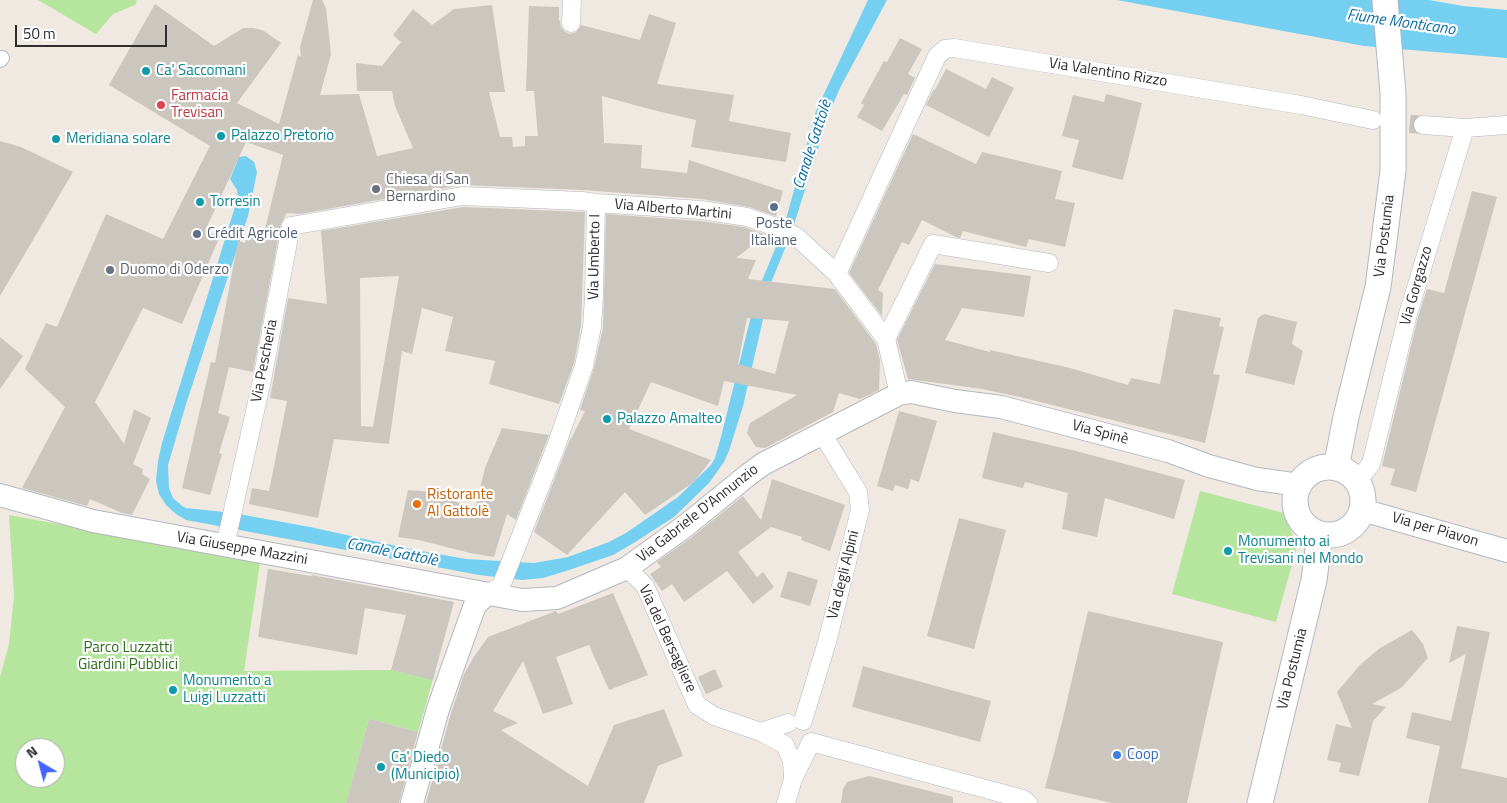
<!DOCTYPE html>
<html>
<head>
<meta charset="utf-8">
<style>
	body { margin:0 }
	#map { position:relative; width:1507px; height:803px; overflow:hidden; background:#efe9e1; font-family:"Titillium Web",sans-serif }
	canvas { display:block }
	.north { position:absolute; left:15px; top:738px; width:50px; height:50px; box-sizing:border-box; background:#fff; border:1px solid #ababab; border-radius:50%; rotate:323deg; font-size:14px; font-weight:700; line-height:20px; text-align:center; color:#2e2e2e }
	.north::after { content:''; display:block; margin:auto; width:18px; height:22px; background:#4264fb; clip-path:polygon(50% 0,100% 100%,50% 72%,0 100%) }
	.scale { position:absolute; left:15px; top:25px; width:152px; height:22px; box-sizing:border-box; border:2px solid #2e2e2e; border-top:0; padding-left:6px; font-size:15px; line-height:18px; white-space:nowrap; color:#2e2e2e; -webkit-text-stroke:4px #fff; paint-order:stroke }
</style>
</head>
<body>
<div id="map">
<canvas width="1507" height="803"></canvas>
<div class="north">N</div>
<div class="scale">50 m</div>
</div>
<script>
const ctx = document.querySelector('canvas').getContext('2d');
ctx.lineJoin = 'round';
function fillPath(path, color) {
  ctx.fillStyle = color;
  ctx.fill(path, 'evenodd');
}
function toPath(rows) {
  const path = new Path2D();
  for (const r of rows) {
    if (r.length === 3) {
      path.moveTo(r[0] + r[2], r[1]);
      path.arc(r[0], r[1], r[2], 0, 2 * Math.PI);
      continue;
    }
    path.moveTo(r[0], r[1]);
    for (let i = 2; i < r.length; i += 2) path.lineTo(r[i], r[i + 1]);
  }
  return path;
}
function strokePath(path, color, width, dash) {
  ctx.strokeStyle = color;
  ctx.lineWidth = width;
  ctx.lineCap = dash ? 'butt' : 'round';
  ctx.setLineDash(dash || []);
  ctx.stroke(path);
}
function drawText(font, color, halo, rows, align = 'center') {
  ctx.font = font + ' "Titillium Web",sans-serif';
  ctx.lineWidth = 4.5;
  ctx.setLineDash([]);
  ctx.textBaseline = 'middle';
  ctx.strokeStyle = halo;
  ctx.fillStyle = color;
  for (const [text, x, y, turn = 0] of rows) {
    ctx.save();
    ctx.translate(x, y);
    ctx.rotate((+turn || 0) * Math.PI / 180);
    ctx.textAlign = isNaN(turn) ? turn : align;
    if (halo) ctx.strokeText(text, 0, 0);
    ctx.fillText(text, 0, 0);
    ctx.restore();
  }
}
fillPath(toPath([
	[38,0,137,0,135,5,113,14,96,34],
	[1200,491,1284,513,1297,546,1276,622,1172,594],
	[9,515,226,555,260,563,244,671,391,670,433,679,418,732,369,719,346,803,0,803,0,677,9,644,14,596],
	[25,748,55,748,55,778,25,778]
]), '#b6e59e');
fillPath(toPath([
	[868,0,887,0,840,88,830,111,791,234,770,285,761,283,783,230,816,111],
	[1117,0,1429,0,1463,6,1507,10,1507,58,1364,46],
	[246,156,254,162,257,172,248,216,187,401,168,465,169,488,173,498,182,506,186,508,233,513,310,527,410,549,466,559,534,563,568,557,609,542,626,533,678,497,711,465,715,458,721,437,755,300,767,302,743,406,729,451,724,462,709,483,674,517,632,544,613,555,566,571,543,578,522,580,479,575,197,522,186,520,176,514,166,505,159,494,156,481,158,461,162,443,238,197,237,190,230,179,239,157]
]), '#75cff0');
fillPath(toPath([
	[313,0,322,0,326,8,331,54,320,95,359,94,377,156,413,148,395,106,392,91,357,91,356,63,382,66,401,42,393,35,413,9,432,25,454,9,492,5,505,92,489,92,500,137,512,137,513,147,525,146,525,136,538,136,534,91,526,91,529,6,559,7,559,20,560,21,561,27,565,32,570,34,576,32,581,25,640,40,649,14,676,23,657,84,734,95,729,121,791,133,786,162,691,147,696,120,649,109,602,96,604,143,642,145,641,168,687,173,689,160,783,191,776,216,749,207,702,199,583,190,462,185,300,214,287,213,281,224,253,372,229,367,218,413,230,417,219,453,222,454,210,495,182,488,211,362,215,363,238,241,245,243,249,230,264,233,283,155,246,142,205,231,220,236,182,324,143,308,95,402,124,444,134,409,151,418,133,464,143,469,142,474,150,479,132,515,122,513,90,499,87,506,22,488,65,407,25,369,46,323,57,327,106,214,163,239,210,146,109,85,155,4,214,46,243,28,254,28,264,31,281,43,237,103,279,124,298,55,301,57,300,47],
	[900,38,922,49,908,74,915,78,907,95,904,94,882,131,857,117,864,105,861,103,884,61,887,62],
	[946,69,986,89,992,77,1014,88,989,137,926,105,934,89,935,90],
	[1106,94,1142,103,1123,180,1072,167,1079,140,1062,136,1073,95,1104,102],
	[913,134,976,164,982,152,1062,171,1055,199,1075,203,1065,247,1029,239,1026,247,963,231,960,238,956,237,922,220,909,245,902,242,878,290,883,293,882,316,849,273],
	[0,141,21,147,73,172,0,296],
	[1472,191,1497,197,1416,492,1390,485,1395,469,1382,466,1418,317,1427,289,1444,293],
	[463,207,585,212,581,326,574,363,559,404,489,384,495,361,445,351,453,317,422,308,412,354,402,351,389,444,334,439,318,518,249,504,252,488,269,491,287,401,270,398,288,298,327,304,321,231],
	[399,276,373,427,361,426,360,278],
	[606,214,700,221,744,227,766,235,736,258,756,260,748,279,835,289,876,344,880,360,879,390,860,399,839,393,833,412,765,448,756,447,747,433,750,423,797,395,724,381,718,406,651,382,629,429,711,460,694,482,645,515,625,492,567,555,534,532,570,439,571,439,585,411,580,410,594,368,603,328],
	[747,318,789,321,775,374,738,364],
	[935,264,1031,276,1024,317,962,308,945,340,990,352,990,350,1070,368,1128,385,1131,378,1160,384,1174,309,1221,318,1219,326,1224,327,1213,374,1220,375,1205,443,1020,397,982,389,908,379,897,340],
	[1264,314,1297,322,1292,344,1303,351,1294,385,1245,373,1258,318],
	[0,337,23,356,0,389],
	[899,411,937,421,919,482,911,479,908,489,895,485,893,491,877,486],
	[502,428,549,435,516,520,507,514,494,557,470,553,419,540,398,537,408,490,431,492,475,509,485,468],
	[993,432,1076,451,1185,480,1174,519,1105,498,1097,537,1062,529,1068,493,1025,482,1023,488,982,478],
	[772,479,845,505,830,551,801,540,802,537,771,527,738,552,757,577,763,572,774,587,753,604,727,571,684,602,672,584,662,591,650,574,661,567,657,562,692,537,743,496,761,520],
	[959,518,1006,530,974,649,927,636],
	[268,569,311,576,312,575,454,602,433,680,391,670,406,615,365,608,357,655,258,637],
	[788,571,818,580,810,606,780,597],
	[613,593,648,675,609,690,589,645,556,657,573,704,543,714,523,661,493,711,518,723,501,730,588,786,614,725,664,709,683,756,658,766,644,803,426,803,451,713,464,674,475,655,488,637,556,611,558,614],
	[1088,611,1223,642,1187,803,1112,803,1045,788,1062,722],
	[1457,626,1490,632,1461,768,1507,778,1507,803,1428,803,1440,746,1406,738,1412,712,1451,721,1466,654,1449,663],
	[1412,630,1423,644,1428,658,1401,688,1372,704,1386,707,1373,721,1359,776,1339,772,1341,763,1327,760,1336,724,1352,728,1337,692,1360,665,1380,648],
	[863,666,991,701,980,742,852,707],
	[715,669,723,687,706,694,698,677],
	[369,719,418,732,399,803,346,803],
	[869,776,953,797,953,803,841,803,843,789,847,782]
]), '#cbc7bf');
strokePath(toPath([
	[1383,121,1423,125]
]), '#c8c4bd', 18, [18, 9]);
const pedestrian = toPath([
	[0,60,2,58]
]);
const minor = toPath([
	[571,23,572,0],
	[1423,125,1465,128,1507,125],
	[837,274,937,56,945,49,954,48,1301,105,1373,120],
	[886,339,933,244,1049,263],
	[1357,481,1371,464,1408,314,1465,128],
	[225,546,262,380,291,226,462,196,582,201,596,203,701,210,747,217,779,228,797,237,837,274,886,339,899,394],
	[627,568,645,586,697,705,714,716,761,732],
	[487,594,501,586,555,449,584,366,592,327,594,297,596,203],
	[803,721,827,642,860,510,858,492,823,435],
	[788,723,761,732,785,745,792,761,793,779,811,742,1023,799,1028,803],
	[786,803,793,779]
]);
const tertiary = toPath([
	[0,495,93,521,522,600,557,598,627,568,684,527,748,475,763,464,899,394,911,392,955,401,1001,407,1168,451,1209,466,1257,479,1299,485],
	[1362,510,1507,551],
	[412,803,438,709,456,658,475,605,487,594]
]);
const secondary = toPath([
	[1329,501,34],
	[1336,468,1346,417,1378,287,1393,171,1393,93,1385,0],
	[1260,803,1314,580,1320,534]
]);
strokePath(pedestrian, '#b4b7c1', 16);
strokePath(minor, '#b4b7c1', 19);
strokePath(tertiary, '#b4b7c1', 24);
strokePath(secondary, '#b4b7c1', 27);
strokePath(pedestrian, '#fff', 14);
strokePath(minor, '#fff', 18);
strokePath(tertiary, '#fff', 22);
strokePath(secondary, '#fff', 25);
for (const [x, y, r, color] of [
	[146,71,5,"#0f9aa8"],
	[161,105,5,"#e0444e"],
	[221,136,5,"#0f9aa8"],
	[56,139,5,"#0f9aa8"],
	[376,189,5,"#6b7280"],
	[200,202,5,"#0f9aa8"],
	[774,207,5,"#5c6f8a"],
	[197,234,5,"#5c6f8a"],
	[110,270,5,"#6b7280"],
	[607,419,5,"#0f9aa8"],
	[417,504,5,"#e8710a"],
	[1228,551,5,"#0f9aa8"],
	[173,690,5,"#0f9aa8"],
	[1117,755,5,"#3f7fe0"],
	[381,767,5,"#0f9aa8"]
]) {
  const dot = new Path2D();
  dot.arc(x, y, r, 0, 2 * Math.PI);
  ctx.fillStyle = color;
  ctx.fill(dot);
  strokePath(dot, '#fff', 2);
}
drawText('15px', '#0d838f', '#fff', [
	["Ca' Saccomani",156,71],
	["Palazzo Pretorio",231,136],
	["Meridiana solare",66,139],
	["Torresin",210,202],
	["Palazzo Amalteo",617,419],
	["Monumento ai",1238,542],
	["Trevisani nel Mondo",1238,559],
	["Monumento a",183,681],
	["Luigi Luzzatti",183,698],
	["Ca' Diedo",391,758],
	["(Municipio)",391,775]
], 'left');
drawText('15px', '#2e2e2e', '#fff', [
	["Via Valentino Rizzo",1108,73,9],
	["Via Alberto Martini",673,210,5],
	["Via Postumia",1385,236,-83],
	["Via Umberto I",595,257,-89],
	["Via Gorgazzo",1417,286,-74],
	["Via Pescheria",265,361,-79],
	["Via Spinè",1100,433,15],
	["Via Gabriele D'Annunzio",698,514,-38],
	["Via per Piavon",1435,530,16],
	["Via Giuseppe Mazzini",242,549,10],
	["Via degli Alpini",844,575,-76],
	["Via del Bersagliere",667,639,65],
	["Via Postumia",1293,669,-76]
]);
drawText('15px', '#be3a42', '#fff', [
	["Farmacia",171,96],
	["Trevisan",171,113]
], 'left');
drawText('15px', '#5b616d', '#fff', [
	["Chiesa di San",386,180],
	["Bernardino",386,197],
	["Duomo di Oderzo",120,270]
], 'left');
drawText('15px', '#4e5e75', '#fff', [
	["Poste",774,224],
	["Italiane",774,241],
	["Crédit Agricole",207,234,"left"]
]);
drawText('15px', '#c56008', '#fff', [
	["Ristorante",427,495],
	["Al Gattolè",427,512]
], 'left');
drawText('15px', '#2c6e1b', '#fff', [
	["Parco Luzzatti",128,648],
	["Giardini Pubblici",128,665]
]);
drawText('15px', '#366cbe', '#fff', [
	["Coop",1127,755]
], 'left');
drawText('italic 16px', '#0d6fa3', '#fff', [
	["Fiume Monticano",1401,23,8],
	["Canale Gattolè",813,145,-72],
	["Canale Gattolè",392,553,11]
]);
</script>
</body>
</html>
